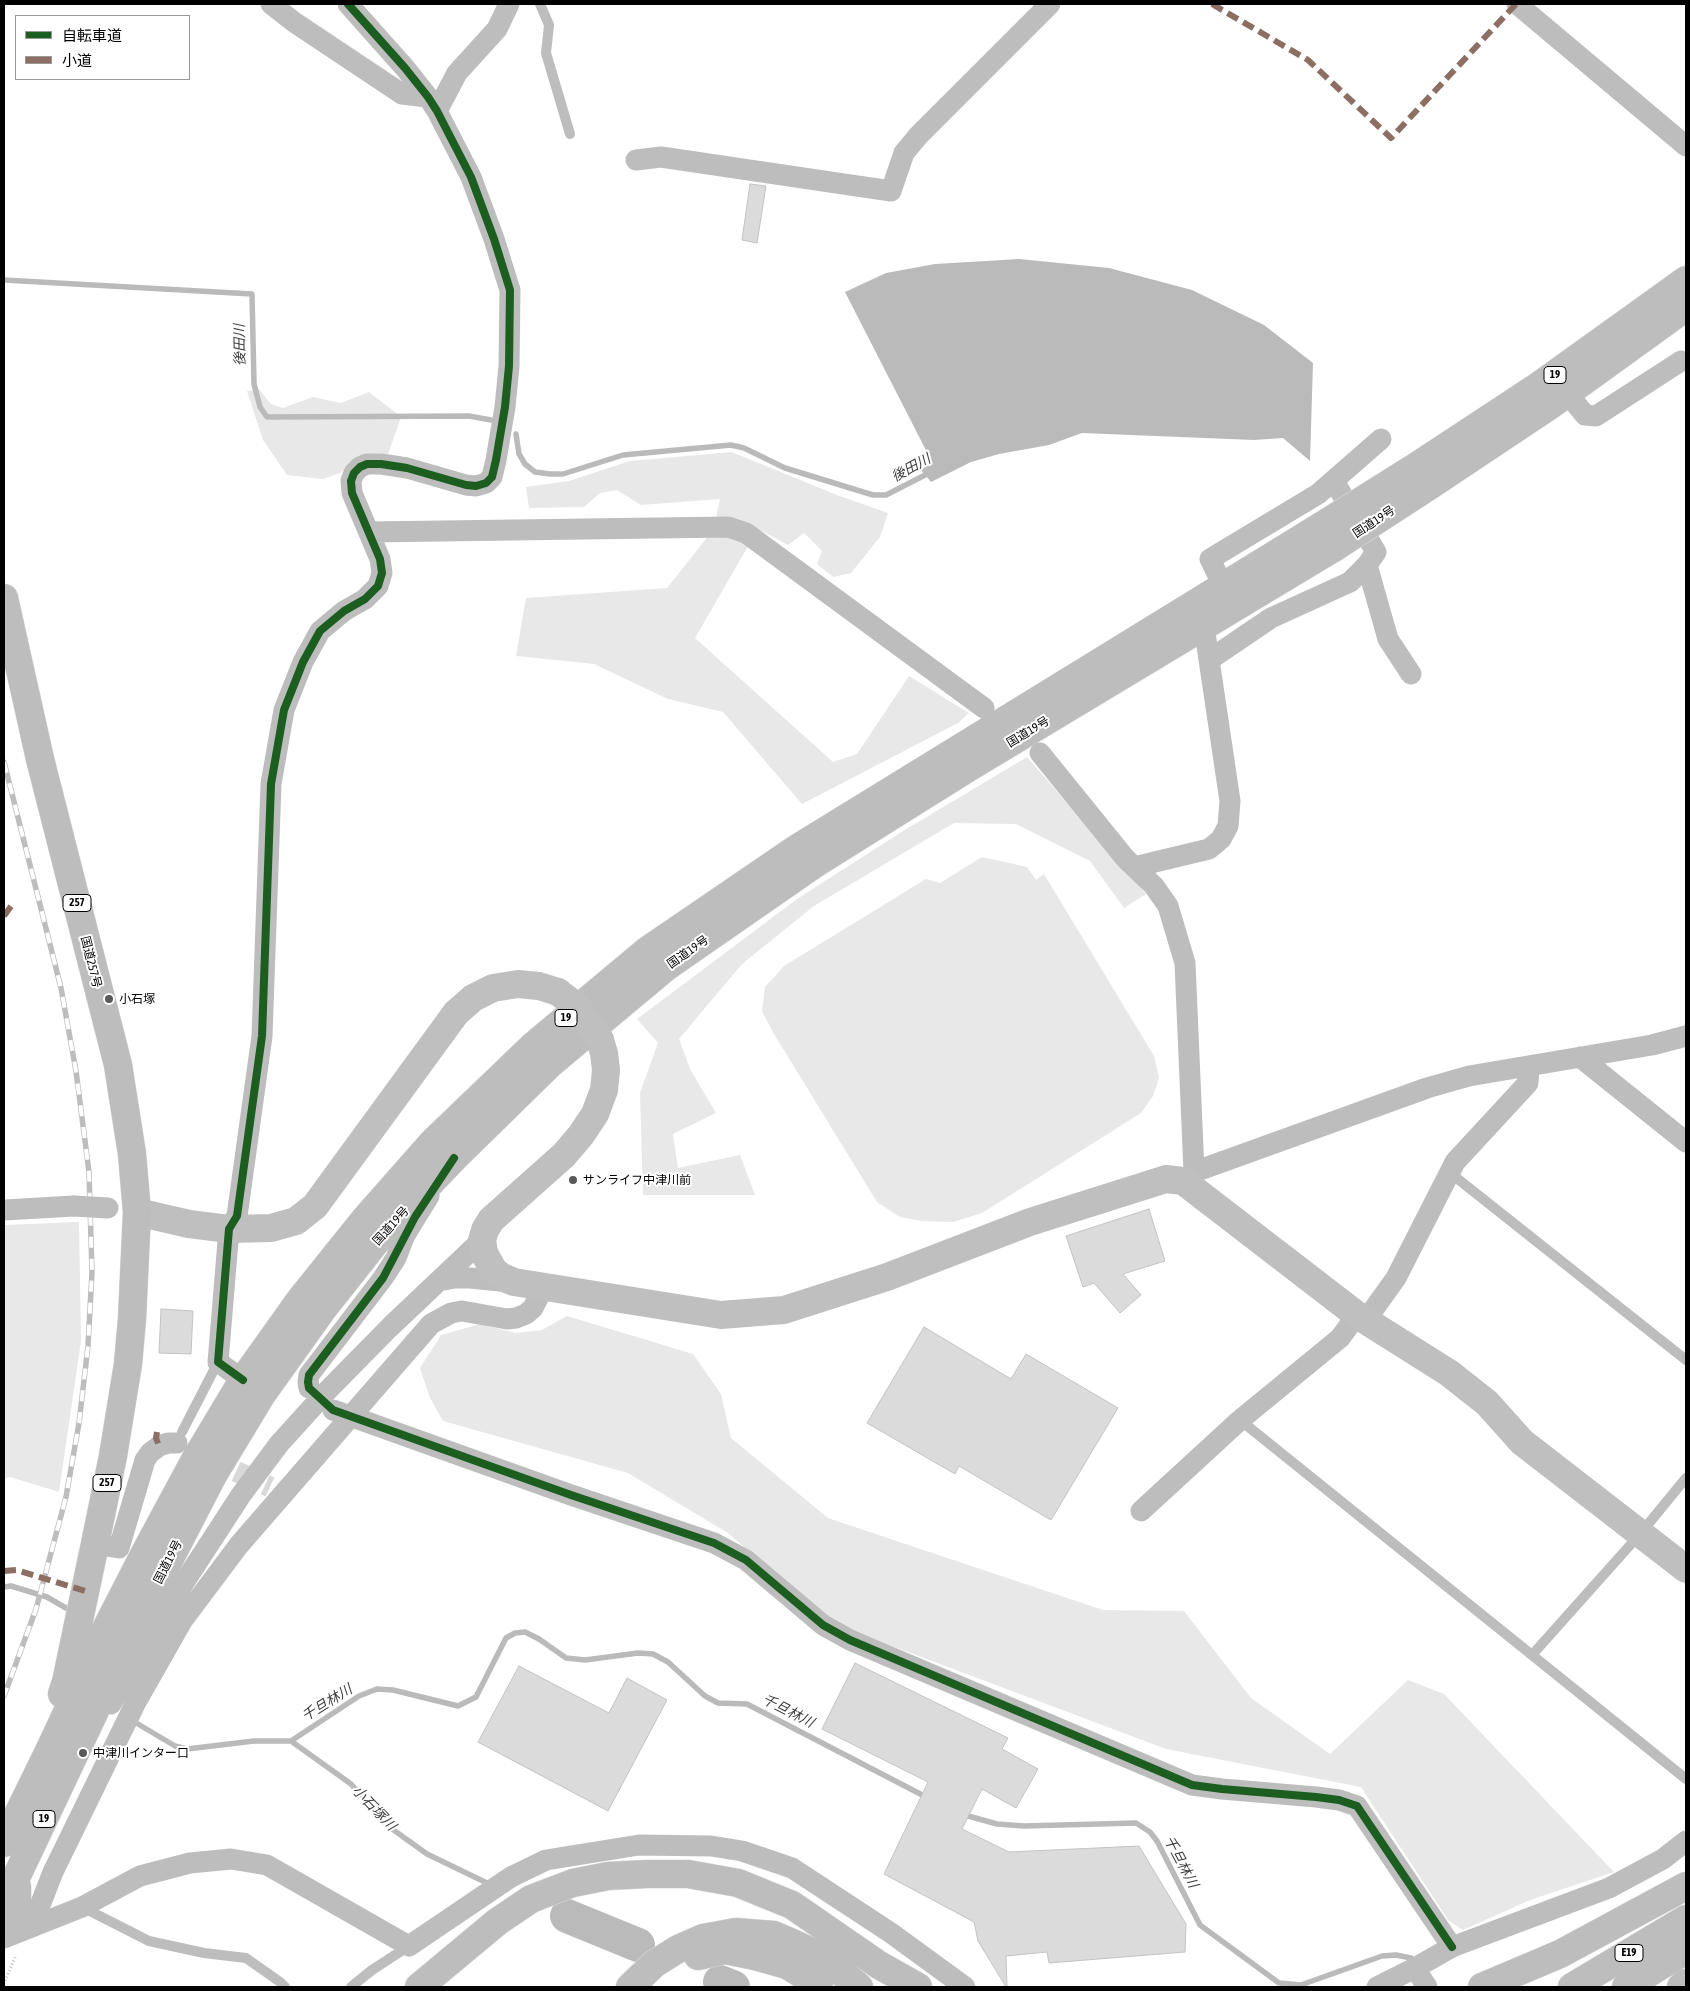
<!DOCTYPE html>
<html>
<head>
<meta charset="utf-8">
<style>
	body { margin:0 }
	#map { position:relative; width:1690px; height:1991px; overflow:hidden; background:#fff; font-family:"Asap Condensed","Noto Sans JP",sans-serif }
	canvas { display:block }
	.frame { position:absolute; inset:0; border:5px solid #000; pointer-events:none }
	.legend { position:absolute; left:15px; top:15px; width:175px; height:65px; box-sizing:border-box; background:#fff; border:1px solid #999; margin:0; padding:6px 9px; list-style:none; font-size:15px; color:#000 }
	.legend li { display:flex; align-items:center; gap:10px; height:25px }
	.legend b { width:25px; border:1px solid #999 }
</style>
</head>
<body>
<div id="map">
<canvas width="1690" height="1991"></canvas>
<div class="frame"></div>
<ul class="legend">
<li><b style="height:6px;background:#1b5e20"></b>自転車道</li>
<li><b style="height:6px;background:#8d6e63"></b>小道</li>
</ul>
</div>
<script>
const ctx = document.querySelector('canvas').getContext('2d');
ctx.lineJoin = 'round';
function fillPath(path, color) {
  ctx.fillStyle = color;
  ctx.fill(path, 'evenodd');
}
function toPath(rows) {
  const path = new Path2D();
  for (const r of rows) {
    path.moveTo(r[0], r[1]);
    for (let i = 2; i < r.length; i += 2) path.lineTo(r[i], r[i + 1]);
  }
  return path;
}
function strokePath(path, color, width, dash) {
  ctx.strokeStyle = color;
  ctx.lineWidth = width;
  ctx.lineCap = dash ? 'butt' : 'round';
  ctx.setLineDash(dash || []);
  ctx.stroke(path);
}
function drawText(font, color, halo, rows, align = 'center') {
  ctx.font = font + ' "Asap Condensed","Noto Sans JP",sans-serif';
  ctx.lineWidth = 4;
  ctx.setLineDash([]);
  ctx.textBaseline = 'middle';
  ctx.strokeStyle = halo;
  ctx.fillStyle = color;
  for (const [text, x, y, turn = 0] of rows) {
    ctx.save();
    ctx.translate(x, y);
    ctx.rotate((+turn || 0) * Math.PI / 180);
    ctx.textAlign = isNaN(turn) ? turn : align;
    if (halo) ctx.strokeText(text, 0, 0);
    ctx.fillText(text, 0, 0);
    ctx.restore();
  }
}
fillPath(toPath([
	[259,389,271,404,283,408,313,397,341,403,369,392,401,417,387,457,359,458,340,473,323,479,287,475,263,440,247,391],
	[732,452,837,495,888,513,880,537,851,573,833,577,817,564,822,551,804,533,788,545,758,529,695,638,833,762,857,754,909,676,969,713,958,723,802,804,723,712,668,699,594,664,516,656,526,598,667,588,714,529,720,499,641,505,617,490,600,493,584,507,529,508,526,487,569,481,630,461],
	[1027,757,1146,894,1124,908,1090,861,1016,824,954,823,814,906,742,964,679,1039,691,1071,716,1113,673,1134,678,1168,740,1155,755,1195,643,1195,640,1093,658,1043,637,1019,797,899,903,831],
	[982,857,1027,867,1036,880,1044,874,1154,1056,1159,1078,1153,1096,1141,1113,982,1213,953,1222,922,1221,900,1217,877,1202,774,1034,762,1011,765,987,784,966,926,879,940,883],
	[79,1222,81,1341,59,1492,10,1477,4,1479,4,1225],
	[567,1316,693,1354,721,1394,731,1438,828,1518,1103,1610,1184,1611,1251,1698,1330,1754,1408,1680,1444,1694,1614,1872,1530,1900,1463,1930,1448,1920,1361,1787,1166,1749,831,1623,728,1533,628,1473,443,1421,430,1398,420,1368,441,1335,480,1324,516,1333,542,1330]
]), '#e8e8e8');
fillPath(toPath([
	[1019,259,1109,268,1192,290,1264,325,1313,363,1310,461,1283,438,1254,440,1082,433,1049,445,999,454,971,462,931,482,921,470,932,462,845,292,886,273,935,264]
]), '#bababa');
strokePath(toPath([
	[4,280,252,294,254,384,260,407,267,417,469,416,491,420],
	[516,434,519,454,525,464,535,472,550,474,563,474,623,455,731,445,744,448,785,468,873,495,886,495,931,472],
	[4,1587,11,1586,47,1597,66,1608],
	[138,1724,175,1746,187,1749,254,1741,291,1741,359,1696,377,1689,393,1690,458,1706,476,1697,506,1638,515,1633,525,1632,539,1639,566,1658,585,1660,638,1653,653,1654,668,1662,705,1696,718,1703,747,1704,928,1798],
	[291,1741,351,1784,388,1826,427,1854,487,1883],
	[961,1814,997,1824,1024,1826,1136,1823,1150,1832,1157,1841,1200,1925,1279,1983,1301,1985,1382,1956,1396,1955,1411,1958]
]), '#bababa', 5.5);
strokePath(toPath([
	[567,1916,638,1945],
	[720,1982,733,1987]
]), '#bababa', 34);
const building = toPath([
	[750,184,766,186,757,243,742,240,750,184],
	[1149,1209,1165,1261,1123,1274,1141,1295,1120,1313,1094,1283,1083,1287,1066,1236,1149,1209],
	[161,1309,193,1311,191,1354,159,1353,161,1309],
	[924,1327,1011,1379,1026,1354,1118,1408,1051,1520,959,1466,955,1474,867,1423,924,1327],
	[855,1663,1008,1738,1002,1749,1038,1769,1016,1808,982,1789,962,1829,1009,1852,1139,1846,1186,1924,1185,1952,1049,1963,1047,1952,1006,1956,1007,1987,1006,1987,978,1941,974,1922,884,1874,928,1782,822,1729,855,1663],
	[519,1666,609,1713,627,1678,667,1700,608,1811,478,1742,519,1666]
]);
fillPath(building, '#dbdbdb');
strokePath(building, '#c3c3c3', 1);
strokePath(toPath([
	[207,1458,270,1487]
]), '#d9d9d9', 21, [21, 11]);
const highway = toPath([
	[1420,464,1537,387,1686,280],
	[1429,486,1552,404,1686,307],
	[4,598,40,759,118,1065,132,1154,137,1212,132,1319,128,1364,113,1456,95,1544,66,1682,62,1694],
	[4,1843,50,1749,108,1625,145,1553,195,1460,243,1380,300,1300,365,1219,433,1142,533,1046,648,950,796,849,1323,525],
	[4,1903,135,1626,213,1475,262,1394,322,1310,386,1229,454,1158,551,1063,666,967,813,865,968,768,1335,547],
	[4,1930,17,1901,17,1887],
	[698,1956,725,1950,755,1956,787,1965,813,1981,819,1987],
	[419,1987,497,1922,531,1899,573,1883,608,1876,647,1874,688,1874,738,1883,792,1905,879,1965,918,1987],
	[630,1987,654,1964,678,1949,703,1938,736,1932,774,1935,795,1944,824,1958,859,1987],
	[1482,1987,1560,1954,1686,1886],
	[1572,1987,1686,1919],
	[1626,1987,1686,1950],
	[1681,1987,1686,1983]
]);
strokePath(highway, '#dbdbdb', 29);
strokePath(toPath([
	[4,1984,16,1955]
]), '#c2c2c2', 3, [1, 2.5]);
strokePath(toPath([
	[540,4,549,25,546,53,570,134],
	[1449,1172,1686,1360],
	[1240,1420,1686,1779],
	[182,1432,218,1362],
	[1532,1655,1640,1534,1686,1478],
	[82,1907,149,1941,204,1953,246,1958,280,1982,285,1987],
	[351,1987,372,1970,409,1946]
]), '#bdbdbd', 10);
strokePath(toPath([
	[271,4,294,22,402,94,428,97],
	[1517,4,1686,146],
	[437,111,457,73,497,29,509,4],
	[636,160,661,157,891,191,904,153,918,136,1050,4],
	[1567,393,1585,415,1596,416,1681,361],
	[370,532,728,527,746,533,984,708],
	[1367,565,1388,639,1411,674],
	[1223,586,1210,559,1318,494,1381,439],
	[1209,660,1271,618,1350,582,1367,565,1376,552,1334,481],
	[1040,753,1125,858,1154,886,1168,906,1185,963,1194,1172],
	[1134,867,1209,849,1221,839,1228,826,1230,801,1204,626],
	[1580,1057,1686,1142],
	[1183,1181,1194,1172,1427,1088,1469,1076,1652,1045,1686,1036],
	[4,1210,74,1206],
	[439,1281,454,1278,470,1278,510,1282],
	[1366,1320,1396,1278,1455,1162,1528,1083,1529,1066],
	[243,1380,218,1362,229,1229,237,1216,262,1036,271,784,284,710,303,662,320,631,344,611,365,599,378,586,382,573,380,559,352,493,351,481,354,473,360,467,367,464,381,464,407,468,466,485,476,486,486,483,492,477,496,460,505,407,509,366,510,290,494,239,471,177,437,111,428,97,405,68,348,4],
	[309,1388,308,1382,309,1375,383,1278,396,1258,405,1235,429,1196],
	[333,1410,571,1495,714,1543,746,1560,823,1625,850,1640,1192,1785,1222,1789,1316,1797,1339,1800,1357,1806,1452,1947],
	[1141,1511,1240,1420,1340,1338,1357,1315],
	[95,1544,119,1548,145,1460,150,1453,159,1446,168,1443,177,1443],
	[111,1704,161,1618,241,1495,279,1444,327,1391,390,1327,482,1240],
	[32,1926,53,1872,136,1702,182,1621,239,1545,431,1324,451,1313,462,1311,507,1319,516,1318,526,1314,533,1308,544,1286],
	[4,1938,82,1907,140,1876,190,1863,231,1859,267,1865,409,1946,511,1877,546,1860,639,1845,711,1846,742,1851,792,1868,891,1933,965,1987],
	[1415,1968,1427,1987],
	[1377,1987,1415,1968,1452,1947,1609,1888,1663,1859,1686,1841]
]), '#bdbdbd', 21);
strokePath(toPath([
	[600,1040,604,1053,606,1070,604,1090,595,1114,581,1135,564,1155,491,1220,485,1230,482,1240,484,1253,494,1271,502,1277,514,1282,721,1315,784,1310,887,1277,1030,1222,1166,1179,1183,1181,1357,1315,1449,1373,1487,1403,1522,1442,1686,1569],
	[137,1212,189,1224,229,1229,271,1228,296,1221,315,1206,456,1013,473,998,493,988,518,984,539,986,558,992]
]), '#bfbfbf', 28);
strokePath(highway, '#bdbdbd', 28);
const rail = toPath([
	[4,762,61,988,76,1071,89,1172,92,1272,88,1346,79,1423,66,1497,36,1609,4,1696]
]);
strokePath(rail, '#bdbdbd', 5.5);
strokePath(rail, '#fff', 4, [11]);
const highwayBridge = toPath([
	[1323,525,1420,464],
	[1335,547,1429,486]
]);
strokePath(highwayBridge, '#dbdbdb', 29, []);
strokePath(toPath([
	[74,1206,108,1208]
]), '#bdbdbd', 21);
strokePath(toPath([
	[558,992,575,1005,600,1040]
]), '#bfbfbf', 28);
strokePath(highwayBridge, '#bdbdbd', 28);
strokePath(toPath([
	[1212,4,1308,60,1391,138,1516,4],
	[4,916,14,902],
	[157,1432,156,1438,159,1446],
	[4,1571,16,1570,85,1591]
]), '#8d6e63', 6, [12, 6]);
strokePath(toPath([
	[454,1158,415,1217,383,1278,309,1375,308,1382,309,1388,333,1410,571,1495,714,1543,746,1560,823,1625,850,1640,1192,1785,1222,1789,1316,1797,1339,1800,1357,1806,1452,1947],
	[243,1380,218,1362,229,1229,237,1216,262,1036,271,784,284,710,303,662,320,631,344,611,365,599,378,586,382,573,380,559,352,493,351,481,354,473,360,467,367,464,381,464,407,468,466,485,476,486,486,483,492,477,496,460,505,407,509,366,510,290,494,239,471,177,437,111,428,97,405,68,348,4]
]), '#1b5e20', 8);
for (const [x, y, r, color] of [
	[109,999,5,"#595959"],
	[573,1180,5,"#595959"],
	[83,1753,5,"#595959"]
]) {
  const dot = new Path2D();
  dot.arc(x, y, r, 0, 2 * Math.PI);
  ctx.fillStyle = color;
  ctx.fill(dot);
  strokePath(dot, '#fff', 2);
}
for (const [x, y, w] of [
	[1555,375,22],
	[77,903,28],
	[566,1018,22],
	[107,1483,28],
	[44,1819,22],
	[1629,1953,28]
]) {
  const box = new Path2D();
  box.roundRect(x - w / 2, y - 8.5, w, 17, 4);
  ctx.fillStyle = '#fff';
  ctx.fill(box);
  strokePath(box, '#000', 1);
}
drawText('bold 11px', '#000', null, [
	["19",1555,375],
	["257",77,903],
	["19",566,1018],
	["257",107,1483],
	["19",44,1819],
	["E19",1629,1953]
]);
drawText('12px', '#000', '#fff', [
	["国道19号",1374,522,-33],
	["国道19号",1028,732,-31],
	["国道19号",688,952,-35],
	["国道257号",91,962,76],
	["国道19号",391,1226,-48],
	["国道19号",168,1562,-63]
]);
drawText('12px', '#000', '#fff', [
	["小石塚",119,999],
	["サンライフ中津川前",583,1180],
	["中津川インター口",93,1753]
], 'left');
drawText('italic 14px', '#3d3d3d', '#fff', [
	["後田川",240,345,-91],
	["後田川",911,468,-29],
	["千旦林川",327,1703,-32],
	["千旦林川",788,1711,27],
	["小石塚川",374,1808,46],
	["千旦林川",1181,1862,62]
]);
</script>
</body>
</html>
